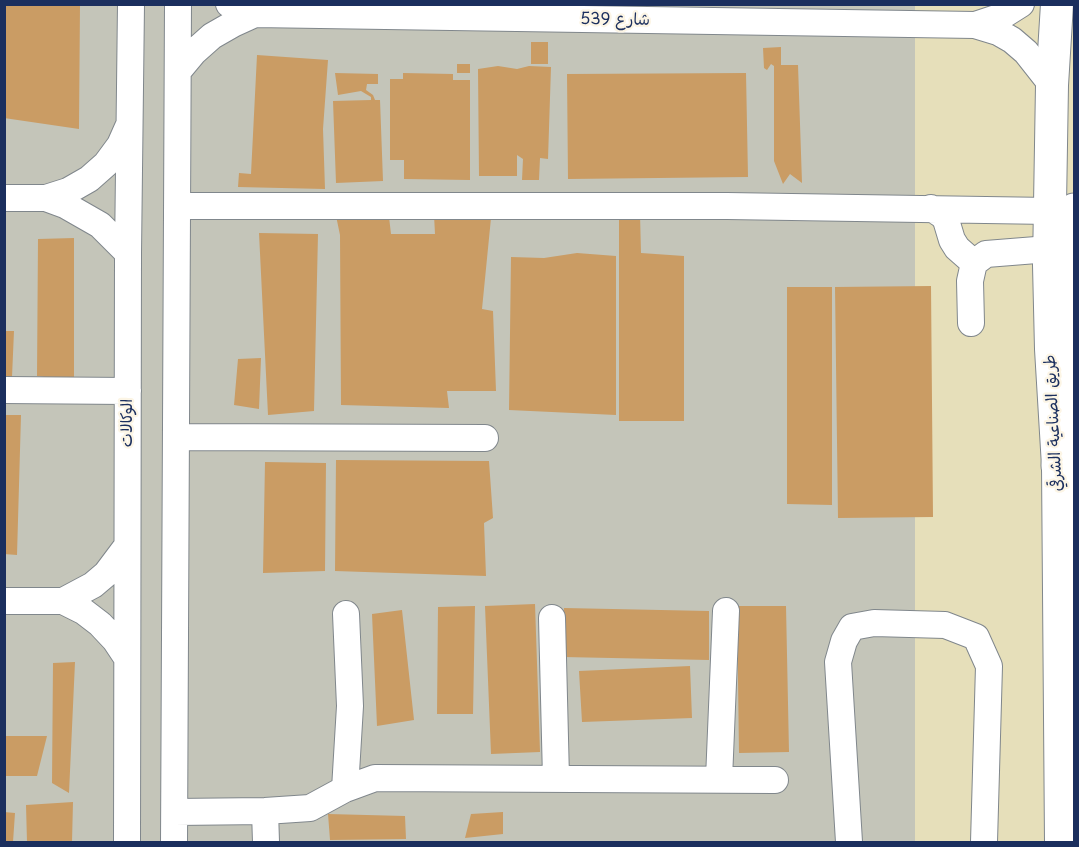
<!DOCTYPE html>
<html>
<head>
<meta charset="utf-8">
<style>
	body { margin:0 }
	#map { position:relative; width:1079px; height:847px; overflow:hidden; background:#e6dfba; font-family:"Playpen Sans",sans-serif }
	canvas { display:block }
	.frame { position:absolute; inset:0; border:6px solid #1b2f5e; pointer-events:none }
</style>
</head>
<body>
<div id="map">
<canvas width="1079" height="847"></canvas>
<div class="frame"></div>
</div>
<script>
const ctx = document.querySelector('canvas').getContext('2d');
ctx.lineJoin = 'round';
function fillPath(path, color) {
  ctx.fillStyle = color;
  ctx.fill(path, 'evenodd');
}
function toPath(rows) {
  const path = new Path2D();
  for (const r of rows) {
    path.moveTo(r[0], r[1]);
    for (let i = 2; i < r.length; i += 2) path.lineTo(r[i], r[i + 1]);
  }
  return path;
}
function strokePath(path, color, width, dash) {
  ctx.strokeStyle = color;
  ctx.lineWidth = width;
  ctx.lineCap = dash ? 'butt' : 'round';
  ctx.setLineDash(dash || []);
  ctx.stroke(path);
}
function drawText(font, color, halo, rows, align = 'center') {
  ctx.font = font + ' "Playpen Sans","Playpen Sans Arabic",sans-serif';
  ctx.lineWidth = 4.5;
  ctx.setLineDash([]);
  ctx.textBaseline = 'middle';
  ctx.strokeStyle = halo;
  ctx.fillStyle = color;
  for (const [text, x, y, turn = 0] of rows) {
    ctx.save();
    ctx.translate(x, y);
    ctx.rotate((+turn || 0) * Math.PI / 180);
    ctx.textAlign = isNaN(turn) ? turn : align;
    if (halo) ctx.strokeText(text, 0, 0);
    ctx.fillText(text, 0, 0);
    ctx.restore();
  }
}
fillPath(toPath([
	[5,5,915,5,915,842,5,842]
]), '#c4c5b9');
fillPath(toPath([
	[4,4,80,4,79,129,4,118],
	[531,42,548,42,548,64,531,64],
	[781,47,781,65,798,65,802,183,790,174,783,184,774,161,774,66,771,64,767,70,764,68,763,48],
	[257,55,328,60,323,129,325,189,238,187,239,173,251,174],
	[457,64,470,64,470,73,457,73],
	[498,66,517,69,529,66,551,67,548,159,540,158,539,180,522,180,523,159,517,155,517,176,479,176,478,69],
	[335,73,378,74,378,84,367,84,366,90,373,95,375,100,380,100,383,181,336,183,333,101,371,100,371,97,361,91,338,95],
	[403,73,453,74,453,80,470,80,470,180,404,179,404,160,390,160,390,79,403,79],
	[746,73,748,177,568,179,567,74],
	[335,211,389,217,391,234,435,234,434,215,491,218,482,309,493,311,496,391,447,391,449,408,341,405,340,235],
	[619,214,640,214,641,253,684,256,684,421,619,421],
	[259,233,318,234,314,411,268,415],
	[74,238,74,381,37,376,38,239],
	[577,253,616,256,616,415,509,410,511,257,544,258],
	[931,286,933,517,838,518,835,287],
	[787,287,832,287,832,505,787,504],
	[4,331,14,331,12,377,4,377],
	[261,358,259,409,234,405,238,359],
	[4,415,21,415,17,555,4,554],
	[336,460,489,461,493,518,484,523,486,576,335,571],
	[265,462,326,463,325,571,263,573],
	[535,604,540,752,491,754,485,606],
	[475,606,473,714,437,714,438,607],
	[737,606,786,606,789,752,739,753],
	[564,608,709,611,709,660,563,657],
	[402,610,414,720,377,726,372,614],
	[75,662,69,793,52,783,53,663],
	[690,666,692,718,582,722,579,671],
	[5,736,47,736,37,776,5,776],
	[73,802,72,842,27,842,26,805],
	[4,812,15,813,13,842,4,842],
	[503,812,503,834,465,838,471,814],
	[328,814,405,816,406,839,330,840]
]), '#ca9c64');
const minor = toPath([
	[229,4,255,14,975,25,998,32,1012,40,1026,52,1052,85],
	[975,25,1002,16,1021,4],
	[179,70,194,52,212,36,233,24,255,14],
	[4,198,46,198,68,191,89,179,106,164,120,145,128,127],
	[46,198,65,205,100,225,128,253],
	[177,206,727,206,1050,211],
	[931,208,942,215,946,220,952,240,957,248,974,263],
	[971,323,970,281,974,263,986,254,1049,249],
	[4,390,128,391],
	[177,437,485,438],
	[4,601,63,601,93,585,106,574,127,546],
	[63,601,83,611,100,624,115,640,127,658],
	[552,618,556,778],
	[719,779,726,611],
	[345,789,350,706,346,614],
	[265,811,266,842],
	[175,812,265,811,310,808,345,789,375,778,775,780],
	[127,842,128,253,131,4],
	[174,842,178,4],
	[849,842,838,662,844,641,852,627,874,623,945,625,976,637,989,666,984,842]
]);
const major = toPath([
	[1057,4,1052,85,1049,265,1051,349,1058,466,1061,842]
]);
const highway = toPath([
	[1058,466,1068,349,1074,210]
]);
strokePath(minor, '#80878c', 28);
strokePath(major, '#80878c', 34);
strokePath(highway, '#80878c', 35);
strokePath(minor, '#fff', 26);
strokePath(major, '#fff', 32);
strokePath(highway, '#fff', 33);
drawText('16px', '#1b2f5e', '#fcf5e5', [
	["شارع 539",615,20,1],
	["الوكالات",128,423,-90],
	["طريق الصناعية الشرقي",1054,423,-93]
]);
</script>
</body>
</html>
